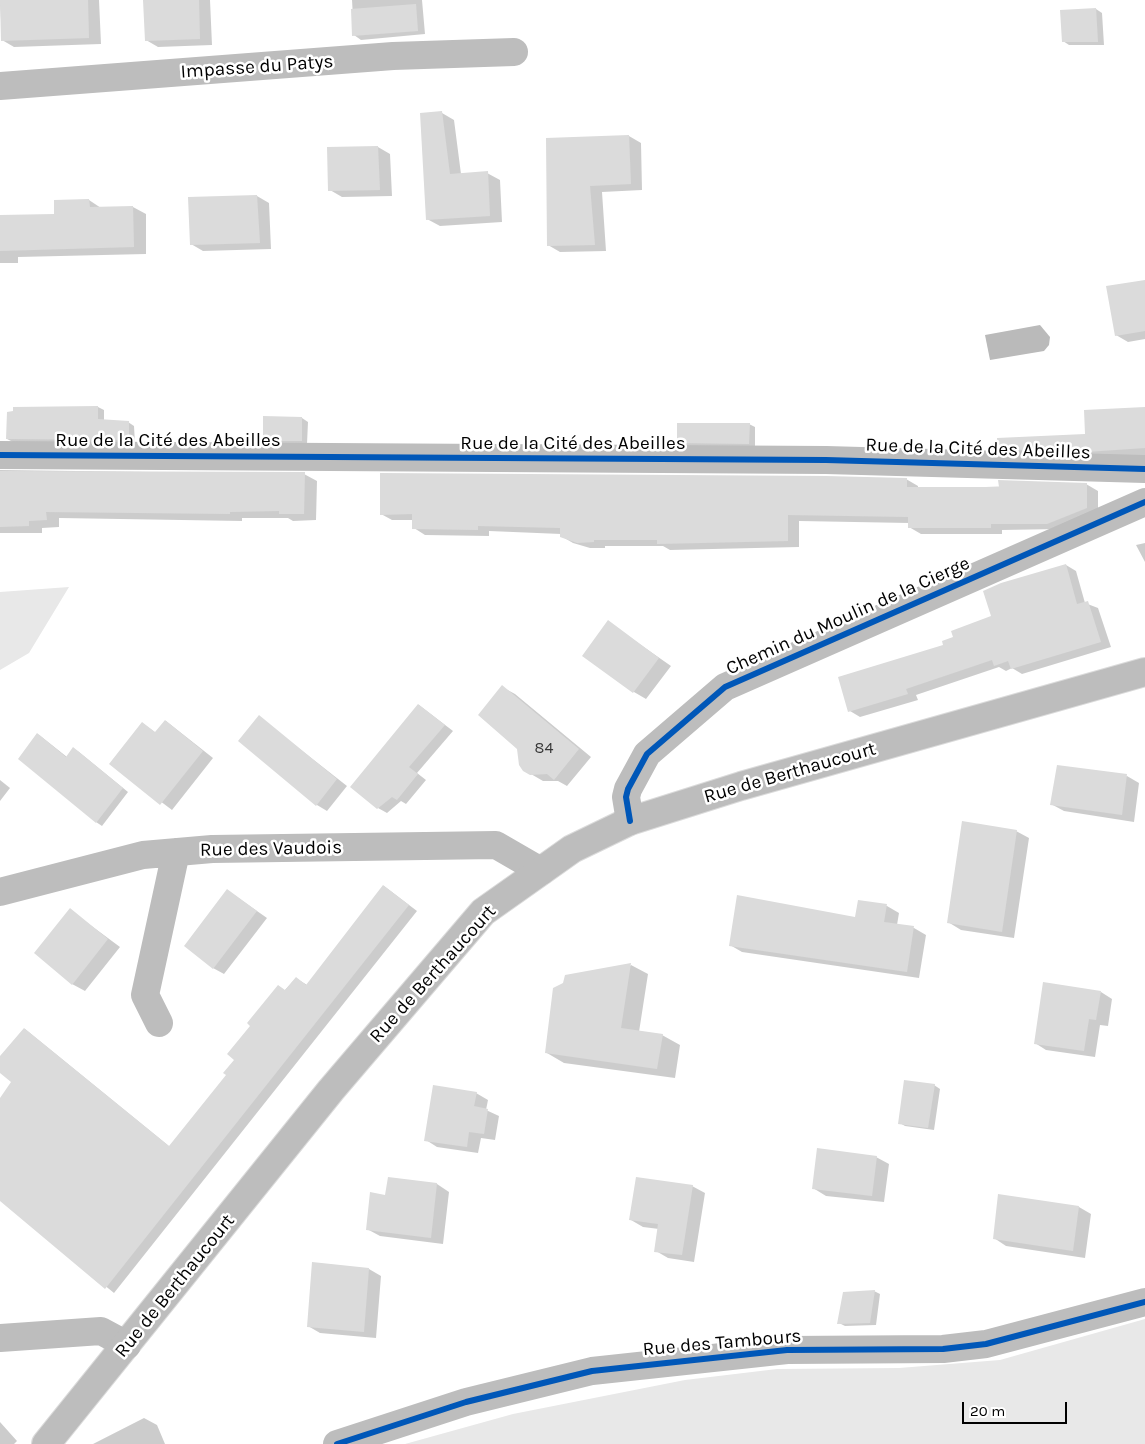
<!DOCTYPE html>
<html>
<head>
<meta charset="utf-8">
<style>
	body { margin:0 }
	#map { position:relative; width:1145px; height:1444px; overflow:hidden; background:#fff; font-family:Karla,sans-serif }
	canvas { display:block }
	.scale { position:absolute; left:962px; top:1402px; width:105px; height:22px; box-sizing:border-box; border:2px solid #000; border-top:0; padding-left:6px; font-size:15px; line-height:18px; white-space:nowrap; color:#000; -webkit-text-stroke:4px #fff; paint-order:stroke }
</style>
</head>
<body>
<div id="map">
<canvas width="1145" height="1444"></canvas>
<div class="scale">20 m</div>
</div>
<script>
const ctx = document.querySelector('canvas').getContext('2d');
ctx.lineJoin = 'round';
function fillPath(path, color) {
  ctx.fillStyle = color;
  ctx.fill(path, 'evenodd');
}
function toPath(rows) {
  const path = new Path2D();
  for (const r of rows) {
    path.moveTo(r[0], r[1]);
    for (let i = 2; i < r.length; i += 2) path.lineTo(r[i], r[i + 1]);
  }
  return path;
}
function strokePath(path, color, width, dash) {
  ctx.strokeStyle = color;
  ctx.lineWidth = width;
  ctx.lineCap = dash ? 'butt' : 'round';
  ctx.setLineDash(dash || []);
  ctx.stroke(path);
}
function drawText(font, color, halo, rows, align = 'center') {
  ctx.font = font + ' Karla,sans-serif';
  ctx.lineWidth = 5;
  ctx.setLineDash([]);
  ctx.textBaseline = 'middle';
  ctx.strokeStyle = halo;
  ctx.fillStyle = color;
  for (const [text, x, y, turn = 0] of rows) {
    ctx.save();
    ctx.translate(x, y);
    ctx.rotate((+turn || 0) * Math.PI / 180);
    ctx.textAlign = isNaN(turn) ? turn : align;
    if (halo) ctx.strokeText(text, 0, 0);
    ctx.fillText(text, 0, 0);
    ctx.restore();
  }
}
fillPath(toPath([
	[69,587,29,653,0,670,0,592],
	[1145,1319,1145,1444,405,1444,513,1414,685,1380,777,1369,899,1368,1000,1360]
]), '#e8e8e8');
fillPath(toPath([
	[1040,325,1050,337,1049,345,1044,351,990,360,985,335]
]), '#bababa');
fillPath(toPath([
	[0,0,99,0,101,44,14,47,2,40],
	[144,0,210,0,212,45,158,47,146,40],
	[352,0,422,0,425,34,361,40,354,35],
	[1096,9,1102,13,1104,45,1069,45,1063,41],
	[442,113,454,120,461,174,487,173,500,180,502,222,440,226,427,219],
	[629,136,641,143,642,190,602,192,606,251,560,252,548,245,547,139],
	[378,147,390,154,392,196,342,197,330,190],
	[257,196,269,203,271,249,203,251,191,244],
	[89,200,101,208,133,207,146,214,146,254,18,257,18,263,0,263,0,217,55,215],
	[1145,281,1145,339,1128,342,1116,335],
	[98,407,104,410,104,420,128,422,134,426,135,443,13,442,7,439],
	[1145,409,1145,455,1010,455,998,448,1086,435],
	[302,418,308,422,307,444,270,444,264,440],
	[749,424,755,427,755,447,685,446,679,443],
	[0,470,304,474,317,481,316,520,293,521,288,518,242,518,242,521,59,518,59,527,42,528,42,533,0,533],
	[906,479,918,486,918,489,1086,484,1098,491,1098,514,1059,529,1002,530,1002,534,921,534,909,527,909,523,799,521,799,547,670,550,663,546,605,546,605,548,590,548,573,543,561,536,561,534,489,531,489,536,425,535,414,528,414,520,392,520,381,514],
	[1145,543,1145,562,1136,545],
	[1066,565,1076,571,1085,603,1098,608,1111,647,1022,674,1012,668,1006,671,999,667,916,695,918,700,860,717,850,711,955,638,993,616],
	[608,622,671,666,646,699,634,692],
	[502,687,515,694,591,757,567,786,558,781,543,781,524,770],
	[419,705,453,731,417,773,426,780,406,804,401,801,387,813,378,808],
	[259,717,347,786,327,811,317,805,239,741],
	[166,721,213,758,172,810,111,764,142,723,156,733],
	[38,734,67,757,73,748,79,752,128,792,102,826,96,822],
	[1127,776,1139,783,1134,822,1064,811,1051,804],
	[0,780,10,788,0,801],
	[1016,831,1029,838,1014,938,961,930,948,922],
	[384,886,417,911,114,1293,0,1200,0,1135,13,1082,0,1071,0,1058,25,1029,170,1147,227,1075,252,1026,296,978,307,985],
	[227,890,267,918,224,974,213,968],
	[859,901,887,906,899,913,897,925,914,928,926,935,919,978,742,952,730,945,856,918],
	[70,910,120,947,85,991,72,984],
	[631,965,648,974,639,1032,662,1035,680,1045,675,1078,564,1063,547,1053],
	[1101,992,1112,999,1108,1026,1100,1025,1095,1057,1046,1050,1035,1043],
	[934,1085,940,1089,934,1130,905,1126,900,1123],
	[476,1093,488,1100,486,1110,499,1116,495,1140,481,1138,478,1153,437,1147,426,1140],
	[876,1157,889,1164,884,1202,826,1196,813,1188],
	[389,1179,437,1184,449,1192,443,1244,380,1236,367,1229,386,1196],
	[692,1186,705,1193,694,1262,668,1258,656,1251,659,1229,643,1227,631,1220],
	[1079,1207,1091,1214,1085,1258,1006,1246,994,1238],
	[369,1269,381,1276,376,1338,320,1333,308,1326],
	[874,1291,880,1294,876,1325,845,1326,839,1323],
	[144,1418,157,1425,165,1444,93,1444],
	[0,1422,17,1441,14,1444,0,1444]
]), '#0003');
fillPath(toPath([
	[0,0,88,0,89,38,1,41],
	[143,0,199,0,200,39,145,41],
	[416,4,418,31,352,36,351,9],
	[1096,8,1098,42,1062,42,1060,10],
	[442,111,450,174,488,171,490,216,426,220,420,113],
	[629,135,631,184,590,186,595,245,547,246,546,138],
	[378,146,380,190,328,191,327,147],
	[257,195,260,243,190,245,188,197],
	[89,199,90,207,133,206,134,247,0,251,0,215,54,214,54,200],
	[1145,280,1145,331,1115,336,1106,286],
	[98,406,98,419,129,421,129,440,6,439,7,412,13,411,13,407],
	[1145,407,1145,448,1086,452,997,449,997,438,1085,434,1084,410],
	[263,416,302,417,302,441,263,441],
	[677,423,750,423,749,444,677,443],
	[0,471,305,472,304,514,279,514,279,511,230,512,230,514,46,512,47,520,29,521,29,526,0,527],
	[380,473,826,476,907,478,907,487,999,487,998,480,1087,483,1087,508,1047,524,991,524,991,528,908,528,908,517,788,515,788,541,657,544,657,540,594,540,594,542,577,543,560,537,560,528,478,526,478,530,412,529,412,514,380,515],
	[1066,564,1077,604,1088,601,1101,642,1011,669,1008,661,994,666,992,660,906,689,908,694,848,712,838,677,943,645,942,641,953,637,951,631,991,616,983,591,1001,583],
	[608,620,659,658,633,693,582,656],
	[502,685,579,749,554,780,547,774,530,775,523,771,519,765,517,749,478,715],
	[418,704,445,725,409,767,418,774,397,800,392,797,377,809,350,787],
	[259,715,337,779,316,806,238,741],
	[165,720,203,751,160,805,109,764,142,722,155,732],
	[37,733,66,757,73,747,123,788,96,823,18,759],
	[1057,765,1127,774,1122,815,1050,805],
	[962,821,1017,830,1002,932,947,923],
	[383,885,409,905,105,1289,0,1201,0,1098,11,1082,0,1073,0,1056,24,1028,169,1146,226,1075,223,1073,234,1060,227,1054,250,1026,247,1023,278,985,285,990,296,977,306,985],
	[227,889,257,911,213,969,184,946],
	[737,895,855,917,858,900,887,904,884,922,914,926,907,972,729,946],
	[70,908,108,939,72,985,34,953],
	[631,963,621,1028,663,1034,657,1069,545,1053,553,988,563,983,565,975],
	[1043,982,1101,991,1096,1020,1089,1019,1084,1051,1034,1044],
	[904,1080,935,1084,928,1128,898,1124],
	[433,1085,477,1092,474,1106,488,1109,484,1134,469,1132,467,1147,424,1141],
	[817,1148,877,1156,872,1196,812,1189],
	[388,1177,437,1183,431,1238,366,1230,370,1192,385,1195],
	[636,1177,693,1185,682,1255,654,1252,658,1224,629,1220],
	[998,1194,1079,1206,1073,1251,993,1239],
	[312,1262,369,1268,364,1332,307,1327],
	[875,1290,870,1323,837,1324,843,1292]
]), '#dbdbdb');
const major = toPath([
	[46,1444,331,1090,483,912,541,871,572,849,630,821,741,786,1145,672]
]);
strokePath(major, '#dbdbdb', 30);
strokePath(toPath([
	[0,86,393,56,514,52],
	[0,455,826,460,1145,469],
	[630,821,626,797,628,789,647,754,725,687,1145,502],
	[0,892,143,855,212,849,496,845,541,871],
	[159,1023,145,995,176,852],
	[0,1338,101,1331,127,1345],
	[337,1444,466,1402,592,1371,787,1350,943,1349,986,1344,1145,1302]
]), '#bdbdbd', 28);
strokePath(major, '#bdbdbd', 28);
strokePath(toPath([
	[0,455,826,460,1145,469],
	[630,821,626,797,628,789,647,754,725,687,1145,502],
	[337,1444,466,1402,592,1371,787,1350,943,1349,986,1344,1145,1302]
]), '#0057b8', 6);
drawText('16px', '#373737', null, [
	["84",544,748]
]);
drawText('19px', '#000', '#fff', [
	["Impasse du Patys",257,67,-4],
	["Rue de la Cité des Abeilles",168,441],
	["Rue de la Cité des Abeilles",573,444],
	["Rue de la Cité des Abeilles",978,449,2],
	["Chemin du Moulin de la Cierge",848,616,-24],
	["Rue de Berthaucourt",790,773,-16],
	["Rue des Vaudois",271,849,-1],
	["Rue de Berthaucourt",433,974,-48],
	["Rue de Berthaucourt",175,1286,-51],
	["Rue des Tambours",722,1343,-5]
]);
</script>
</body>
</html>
